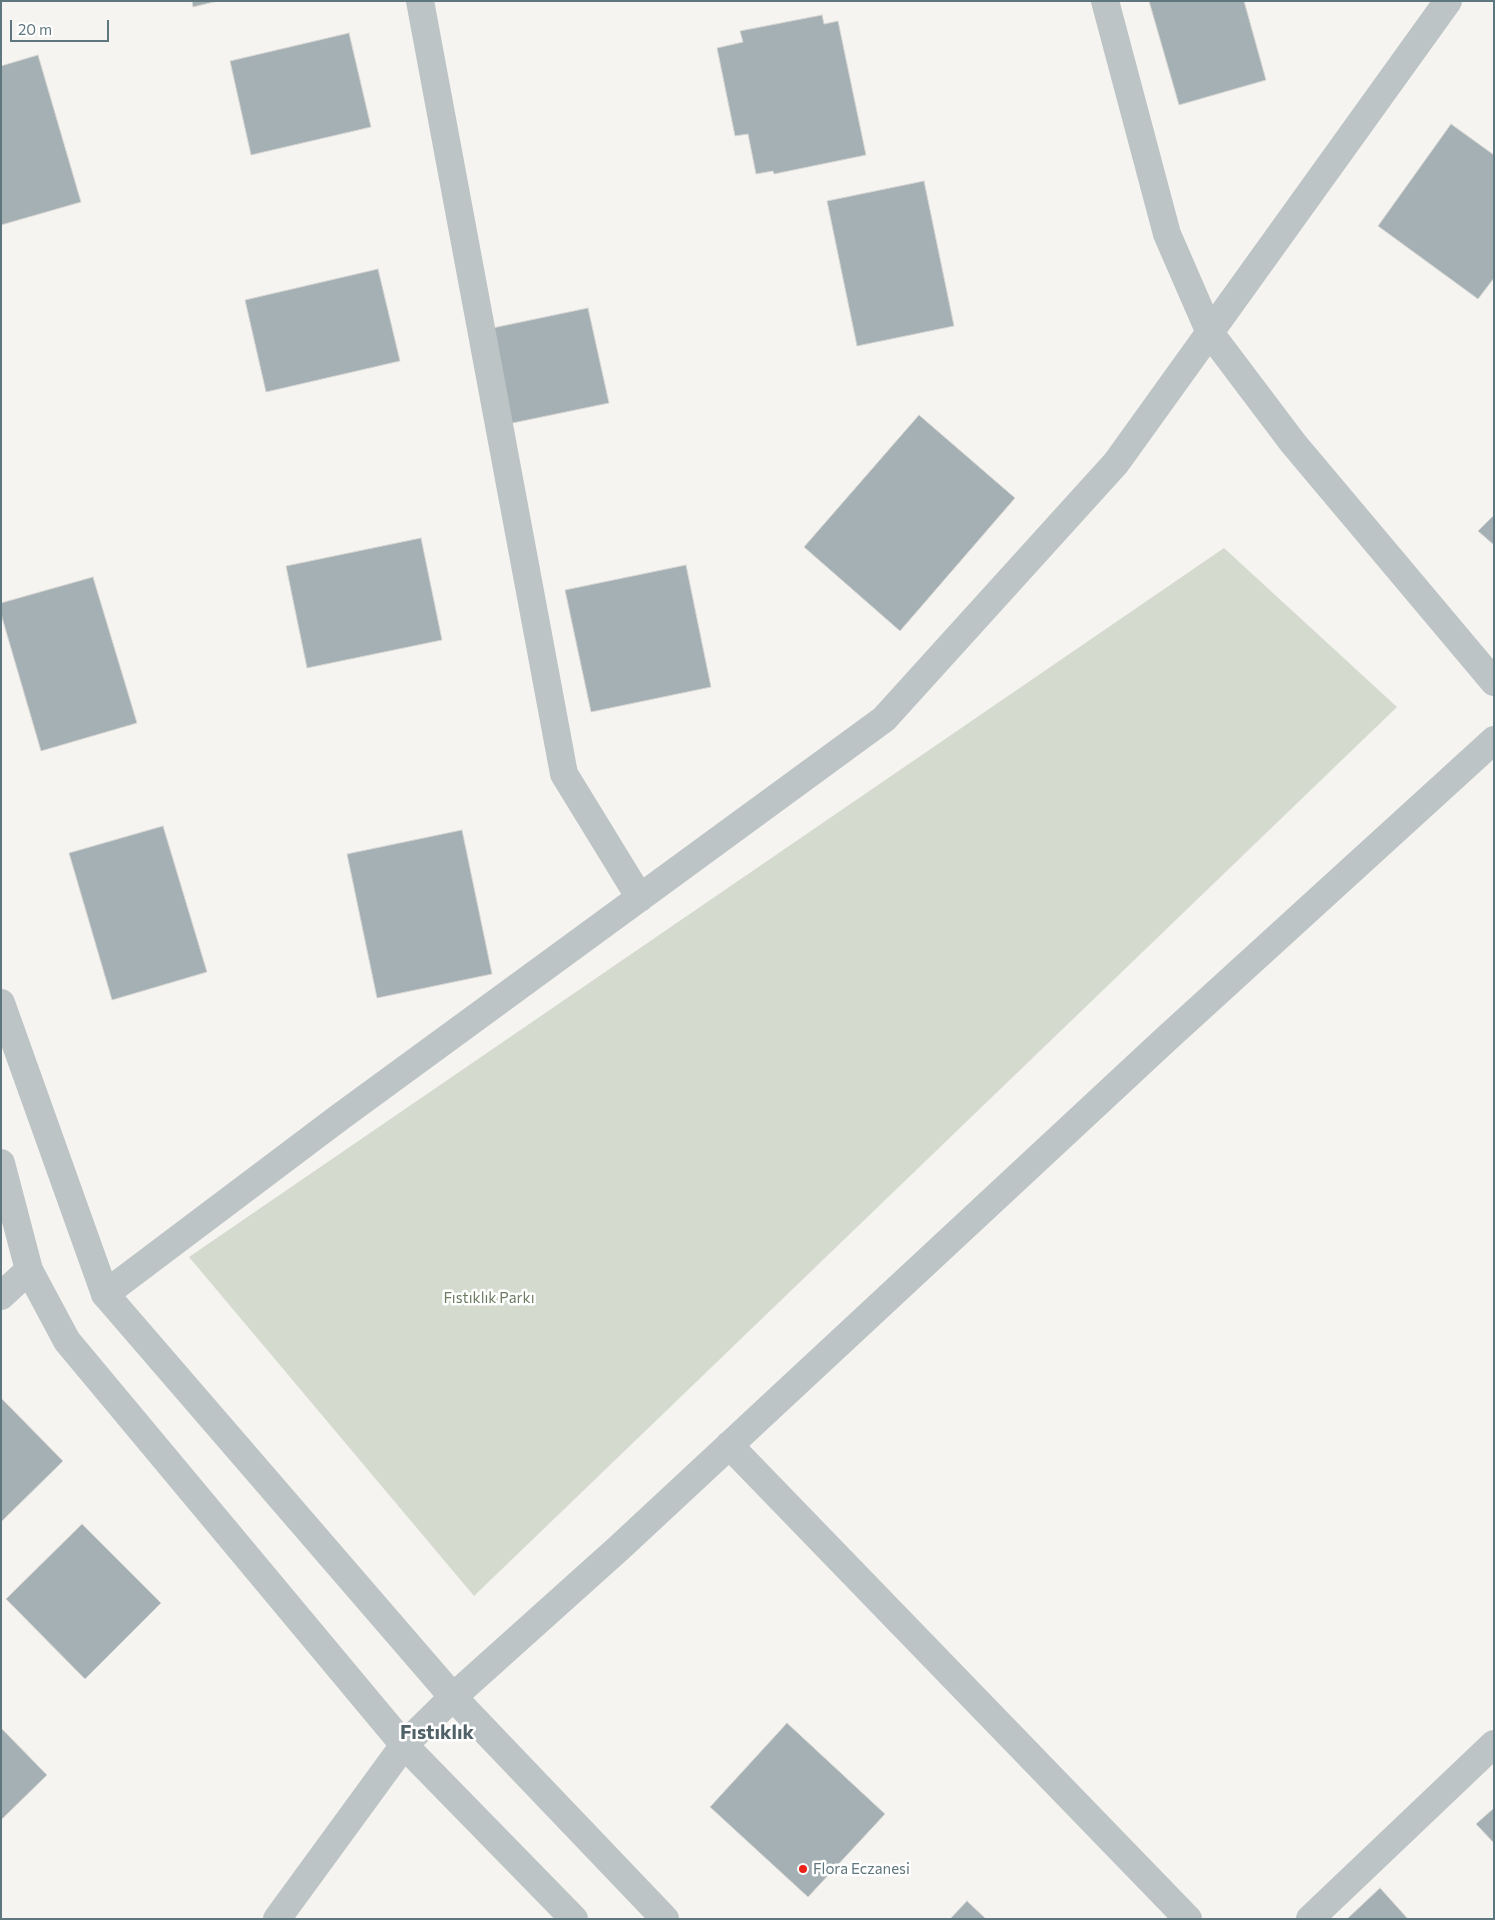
<!DOCTYPE html>
<html>
<head>
<meta charset="utf-8">
<style>
	body { margin:0 }
	#map { position:relative; width:1495px; height:1920px; overflow:hidden; background:#f5f4f0; font-family:Commissioner,sans-serif }
	canvas { display:block }
	.frame { position:absolute; inset:0; border:2px solid #5e767d; pointer-events:none }
	.scale { position:absolute; left:10px; top:20px; width:99px; height:22px; box-sizing:border-box; border:2px solid #5e767d; border-top:0; padding-left:6px; font-size:15px; line-height:18px; white-space:nowrap; color:#5e767d; -webkit-text-stroke:4px #fff; paint-order:stroke }
</style>
</head>
<body>
<div id="map">
<canvas width="1495" height="1920"></canvas>
<div class="frame"></div>
<div class="scale">20 m</div>
</div>
<script>
const ctx = document.querySelector('canvas').getContext('2d');
ctx.lineJoin = 'round';
function fillPath(path, color) {
  ctx.fillStyle = color;
  ctx.fill(path, 'evenodd');
}
function toPath(rows) {
  const path = new Path2D();
  for (const r of rows) {
    path.moveTo(r[0], r[1]);
    for (let i = 2; i < r.length; i += 2) path.lineTo(r[i], r[i + 1]);
  }
  return path;
}
function strokePath(path, color, width, dash) {
  ctx.strokeStyle = color;
  ctx.lineWidth = width;
  ctx.lineCap = dash ? 'butt' : 'round';
  ctx.setLineDash(dash || []);
  ctx.stroke(path);
}
function drawText(font, color, halo, rows, align = 'center') {
  ctx.font = font + ' Commissioner,sans-serif';
  ctx.lineWidth = 5;
  ctx.setLineDash([]);
  ctx.textBaseline = 'middle';
  ctx.strokeStyle = halo;
  ctx.fillStyle = color;
  for (const [text, x, y, turn = 0] of rows) {
    ctx.save();
    ctx.translate(x, y);
    ctx.rotate((+turn || 0) * Math.PI / 180);
    ctx.textAlign = isNaN(turn) ? turn : align;
    if (halo) ctx.strokeText(text, 0, 0);
    ctx.fillText(text, 0, 0);
    ctx.restore();
  }
}
fillPath(toPath([
	[1224,548,1397,707,474,1596,189,1257]
]), '#d5dacf');
const building = toPath([
	[192,1,218,1,193,7,192,1],
	[1149,1,1244,1,1266,80,1179,105,1149,1],
	[822,15,824,24,838,21,866,155,774,174,773,171,756,174,748,134,735,136,717,48,743,42,740,31,822,15],
	[349,33,371,127,251,155,230,61,349,33],
	[38,55,81,202,1,225,1,66,38,55],
	[1451,124,1494,155,1494,278,1478,299,1378,226,1451,124],
	[924,181,954,326,857,346,827,201,924,181],
	[378,269,400,361,266,392,245,300,378,269],
	[588,308,609,403,503,425,483,330,588,308],
	[919,415,1015,498,900,631,804,547,919,415],
	[1494,515,1494,545,1478,531,1494,515],
	[421,538,442,640,307,668,286,566,421,538],
	[686,565,711,687,591,712,565,590,686,565],
	[93,577,137,723,41,751,1,614,1,603,93,577],
	[163,826,207,972,112,1000,69,853,163,826],
	[462,830,492,974,377,998,347,854,462,830],
	[1,1398,63,1461,1,1522,1,1398],
	[82,1524,161,1603,85,1679,6,1599,82,1524],
	[787,1723,885,1814,808,1897,710,1807,787,1723],
	[1,1728,47,1775,1,1820,1,1728],
	[1494,1808,1494,1843,1476,1824,1494,1808],
	[1380,1888,1408,1919,1347,1919,1380,1888],
	[967,1901,986,1919,950,1919,967,1901]
]);
fillPath(building, '#a4b0b3');
strokePath(building, '#d6d5d3', 1);
strokePath(toPath([
	[420,1,564,774,640,898],
	[1105,1,1167,234,1210,333,1293,443,1494,682],
	[105,1294,340,1117,884,719,1116,463,1448,1],
	[1,1296,29,1270],
	[729,1445,1188,1919],
	[277,1919,404,1745,453,1697,619,1548,1165,1040,1494,740],
	[1310,1919,1494,1744]
]), '#bdc4c6', 28);
strokePath(toPath([
	[1,1003,105,1294,453,1697,665,1919],
	[1,1163,29,1270,67,1341,404,1745,574,1919]
]), '#bdc4c6', 28);
for (const [x, y, r, color] of [
	[803,1869,5,"#ec2119"]
]) {
  const dot = new Path2D();
  dot.arc(x, y, r, 0, 2 * Math.PI);
  ctx.fillStyle = color;
  ctx.fill(dot);
  strokePath(dot, '#fff', 2);
}
drawText('15px', '#6b7a61', '#fff', [
	["Fıstıklık Parkı",489,1298]
]);
drawText('15px', '#5e767d', '#fff', [
	["Flora Eczanesi",813,1869]
], 'left');
drawText('bold 20px', '#506268', '#fff', [
	["Fıstıklık",437,1732]
]);
</script>
</body>
</html>
